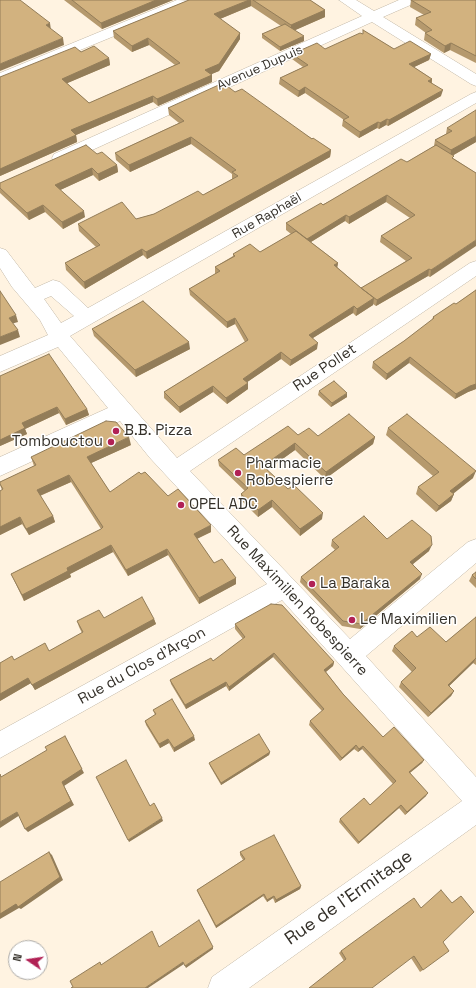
<!DOCTYPE html>
<html>
<head>
<meta charset="utf-8">
<style>
	body { margin:0 }
	#map { position:relative; width:476px; height:988px; overflow:hidden; background:#fff3e1; font-family:"Space Grotesk",sans-serif }
	canvas { display:block }
	.north { position:absolute; left:8px; top:940px; width:40px; height:40px; box-sizing:border-box; background:#fff; border:1px solid #aeaca9; border-radius:50%; rotate:283deg; font-size:11px; font-weight:700; line-height:16px; text-align:center; color:#343029 }
	.north::after { content:''; display:block; margin:auto; width:14px; height:18px; background:#b12155; clip-path:polygon(50% 0,100% 100%,50% 72%,0 100%) }
</style>
</head>
<body>
<div id="map">
<canvas width="476" height="988"></canvas>
<div class="north">N</div>
</div>
<script>
const ctx = document.querySelector('canvas').getContext('2d');
ctx.lineJoin = 'round';
function toPath(rows) {
  const path = new Path2D();
  for (const r of rows) {
    path.moveTo(r[0], r[1]);
    for (let i = 2; i < r.length; i += 2) path.lineTo(r[i], r[i + 1]);
  }
  return path;
}
function strokePath(path, color, width, dash) {
  ctx.strokeStyle = color;
  ctx.lineWidth = width;
  ctx.lineCap = dash ? 'butt' : 'round';
  ctx.setLineDash(dash || []);
  ctx.stroke(path);
}
function fillPath(path, color) {
  ctx.fillStyle = color;
  ctx.fill(path, 'evenodd');
}
function drawText(font, color, halo, rows, align = 'center') {
  ctx.font = font + ' "Space Grotesk",sans-serif';
  ctx.lineWidth = 3;
  ctx.setLineDash([]);
  ctx.textBaseline = 'middle';
  ctx.strokeStyle = halo;
  ctx.fillStyle = color;
  for (const [text, x, y, turn = 0] of rows) {
    ctx.save();
    ctx.translate(x, y);
    ctx.rotate((+turn || 0) * Math.PI / 180);
    ctx.textAlign = isNaN(turn) ? turn : align;
    if (halo) ctx.strokeText(text, 0, 0);
    ctx.fillText(text, 0, 0);
    ctx.restore();
  }
}
const minor = toPath([
	[177,0,194,1,192,4,0,83,0,73,177,0],
	[339,0,356,0,374,11,399,0,417,0,415,3,383,17,476,74,476,86,471,84,372,22,66,162,60,163,54,162,52,158,54,154,362,16,339,0],
	[476,92,476,103,70,336,177,458,470,263,476,261,476,276,190,471,350,639,468,542,476,539,476,563,366,656,476,777,476,825,249,988,208,988,212,977,462,801,282,600,0,758,0,731,267,584,150,458,120,421,0,476,0,457,108,408,58,347,0,372,0,356,48,335,40,320,12,287,0,268,0,248,6,250,35,288,53,280,60,282,88,308,471,94,476,92],
	[51,296,74,316,61,323,44,299,51,296]
]);
strokePath(minor, '#c2b7a6', 1);
fillPath(minor, '#fff');
fillPath(toPath([
	[64,0,173,0,102,29],
	[188,0,310,0,325,10,325,17,295,30,304,41,280,51,262,38,262,34,281,26,251,6,220,19,240,33,240,39,219,71,211,74,212,75,212,82,158,106,153,102,76,135,77,142,0,176,0,77,81,52,109,58,110,65,67,83,89,103,175,65,149,45,132,52,114,38,113,31,189,0],
	[411,0,476,0,476,63,450,50,444,53,424,40,425,33,426,33,415,25,416,18,424,15,410,7],
	[363,30,394,49,431,54,429,60,414,67,432,79,432,83,441,96,388,126,386,125,379,129,377,128,359,138,342,126,343,120,344,120,305,93,298,97,279,84,280,78,303,67,292,59,292,54,325,49,363,34],
	[235,92,331,150,330,157,147,259,143,255,85,289,66,270,65,263,96,247,79,231,78,224,136,219,154,214,203,195,232,179,232,174,191,144,130,172,116,160,115,153,179,123,169,115,168,108],
	[447,128,476,142,452,156,453,158,476,173,430,277,428,276,376,306,373,304,373,305,356,316,353,313,313,338,317,349,290,366,281,359,247,382,248,389,227,404,213,392,180,413,164,398,164,392,245,342,235,324,227,328,190,295,189,289,215,274,215,267,233,256,233,254,260,252,291,234,286,230,286,223,407,162,434,146,435,140,446,134],
	[386,202,410,218,381,236,380,242,406,261,361,288,337,267,338,263,311,242,345,221,349,224],
	[97,154,117,165,118,172,99,181,93,175,60,190,85,217,63,229,45,212,29,220,0,193,0,183],
	[476,290,476,389,468,392,455,399,409,363,386,380,372,368,373,362,404,341,432,320,433,317,456,304],
	[92,329,190,349,136,377,94,336],
	[0,376,87,409,89,415,66,425,59,413,25,429,27,434,0,446],
	[319,391,347,397,331,407,318,395],
	[388,428,473,478,453,493,454,494,451,501,436,512,416,494,418,487,433,476,386,435],
	[298,435,375,437,373,444,325,479,295,450,267,470,288,489,322,519,300,536,272,507,258,517,241,500,241,494,245,491,219,466,218,460,244,455],
	[131,445,91,463,110,492,141,474,211,532,197,539,214,563,236,578,236,584,199,604,168,555,128,576,113,552,70,574,71,577,24,601,11,574,101,529,71,482,40,496,53,516,55,522,29,535,22,524,0,535,0,491,2,490,0,485,0,482,34,466,31,457],
	[387,539,429,551,413,564,420,579,360,629,342,626,300,582,301,577,335,550,331,546,332,540],
	[476,572,476,588,469,581,472,575],
	[476,617,476,665,473,663,449,686,454,691,451,696,428,717,399,687,401,682,412,672,392,651,394,646,417,637,446,642],
	[104,618,154,619,156,624,35,690,31,683,0,701,0,663,14,660,49,651,82,633,79,627,77,621],
	[235,624,334,662,333,666,326,672,343,694,383,737,424,760,422,763,410,773,426,796,405,815,399,808,358,844,339,822,340,819,370,805,393,784,362,749,358,752,354,749,340,761,309,725,310,721,322,711,273,657,229,691,226,686,186,709,171,684,170,680,213,661,243,639,235,629],
	[153,710,195,740,174,752,169,743,160,748,146,725,145,721,155,715],
	[270,752,269,755,221,785,210,766,209,763],
	[240,852,301,886,300,889,275,903,273,898,267,902,263,896,216,928,198,893,197,890,243,860,240,855],
	[461,896,443,942,423,970,420,972,411,958,344,961,339,953,341,951,421,908,452,903]
]), '#b5996d');
fillPath(toPath([
	[156,0,173,0,102,29,101,23],
	[249,0,251,0,251,6,215,21,214,14],
	[325,10,325,17,291,32,291,25],
	[50,23,51,30,46,25],
	[240,33,240,39,219,71,205,77,205,70],
	[304,36,304,41,280,51,280,47],
	[63,38,64,45,0,71,0,64],
	[148,38,149,45,132,52,132,46],
	[451,43,450,50,444,53,445,46],
	[431,54,429,60,408,70,409,64],
	[109,58,110,65,63,85,62,79],
	[212,75,212,82,158,106,157,99],
	[432,79,431,85,428,81],
	[305,87,305,93,298,97,299,91],
	[443,90,441,96,388,126,389,120],
	[153,96,153,102,76,135,77,142,0,176,0,169,71,130],
	[387,119,386,125,379,129,380,123],
	[378,122,377,128,359,138,360,132],
	[476,136,476,142,450,157,451,150],
	[191,137,191,144,130,172,129,165],
	[331,150,330,157,147,259,146,252],
	[117,165,118,172,99,181,98,174],
	[92,168,93,175,56,192,55,185],
	[387,195,386,202,349,224,349,217],
	[43,205,45,212,29,220,27,213],
	[84,211,85,217,63,229,62,222],
	[346,215,345,221,306,245,307,239],
	[476,240,476,246,430,277,431,270],
	[142,249,143,255,85,289,84,282],
	[338,263,337,269,334,265],
	[429,269,428,276,376,306,377,300],
	[374,298,373,305,356,316,357,309],
	[354,306,353,313,308,341,309,335],
	[16,315,18,322,11,324,9,318],
	[235,318,235,324,227,328,227,322],
	[18,330,20,337,0,345,0,337],
	[189,342,190,349,136,377,135,370],
	[318,343,317,349,290,366,291,360],
	[281,352,281,359,243,385,243,379],
	[410,357,409,363,386,380,387,374],
	[248,383,248,389,227,404,226,398],
	[476,384,476,389,468,392,455,399,456,394,470,386],
	[213,386,213,392,180,413,179,407],
	[347,393,347,397,331,407,332,403],
	[57,407,59,413,25,429,27,434,0,446,0,440,22,423],
	[87,409,89,415,66,425,65,419],
	[129,437,131,445,89,464,87,457],
	[375,437,373,444,325,479,326,472],
	[295,443,295,450,263,473,263,466],
	[476,471,473,478,448,498,450,491],
	[69,475,71,482,39,496,37,490],
	[454,494,451,501,436,512,439,506],
	[272,500,272,507,258,517,258,510],
	[323,513,322,519,300,536,300,529],
	[53,516,55,522,29,535,26,529],
	[20,517,22,524,0,535,0,527],
	[211,525,211,532,194,540,194,534],
	[111,545,113,552,70,574,71,577,24,601,22,595,67,568],
	[432,545,429,551,408,568,410,562],
	[167,549,168,555,128,576,126,570],
	[422,574,420,579,360,629,361,624],
	[236,578,236,584,199,604,199,598],
	[154,619,156,624,35,690,32,685],
	[274,653,273,657,229,691,229,687],
	[476,658,473,663,445,690,448,685],
	[334,662,333,666,323,674,324,670],
	[28,678,31,683,0,701,0,694],
	[226,682,226,686,186,709,185,705],
	[454,691,451,696,428,717,431,713],
	[65,736,84,773,64,786,74,805,28,832,25,829,62,782],
	[194,736,195,740,174,752,174,748],
	[168,739,169,743,160,748,159,744],
	[356,745,354,749,340,761,342,758],
	[363,746,362,749,358,752,359,749],
	[270,752,269,755,221,785,221,783],
	[424,760,422,763,407,775,409,772],
	[428,793,426,796,405,815,407,812],
	[401,805,399,808,358,844,359,842],
	[17,812,20,815,0,828,0,822],
	[162,818,163,821,129,842,128,840],
	[49,852,52,855,63,880,21,909,19,908,0,919,0,914],
	[301,886,300,889,275,903,276,900],
	[264,894,263,896,216,928,216,926],
	[274,896,273,898,267,902,267,900],
	[213,947,213,949,186,968,185,966],
	[183,962,184,964,148,988,145,988]
]), '#937d59');
const building = toPath([
	[0,0,20,0,50,23,46,25,63,38,0,64,0,0],
	[72,0,156,0,101,23,72,0],
	[189,0,249,0,214,14,240,33,219,64,205,70,212,75,157,99,153,96,71,130,76,135,0,169,0,77,75,47,81,52,94,46,109,58,62,79,89,103,180,63,148,38,132,46,113,31,189,0],
	[253,0,310,0,325,10,291,25,253,0],
	[411,0,476,0,476,56,451,43,445,46,425,33,432,30,416,18,431,12,411,0],
	[285,24,304,36,280,47,262,34,285,24],
	[363,30,394,49,410,41,431,54,409,64,432,79,428,81,443,90,389,120,387,119,380,123,378,122,360,132,343,120,349,117,305,87,299,91,280,78,308,65,292,54,317,43,325,49,360,33,363,34,363,30],
	[223,83,235,92,242,89,312,139,313,138,331,150,146,252,142,249,84,282,65,263,100,245,78,224,122,202,136,219,154,214,198,191,203,195,238,176,232,172,236,170,191,137,129,165,115,153,184,121,168,108,223,83],
	[476,110,476,136,451,150,435,140,452,131,447,128,476,110],
	[86,145,97,154,102,152,117,165,98,174,92,168,55,185,84,211,62,222,43,205,27,213,0,188,0,183,86,145],
	[436,145,454,156,452,158,476,173,476,240,431,270,429,269,377,300,361,288,374,298,357,309,354,306,309,335,318,343,291,360,281,352,243,379,248,383,226,398,213,386,179,407,164,392,248,340,235,318,227,322,189,289,220,271,215,267,235,256,233,254,250,244,260,252,296,231,338,263,334,265,361,288,412,258,381,236,415,215,387,195,349,217,346,215,307,239,286,223,321,203,323,205,401,159,407,162,436,145],
	[476,290,476,384,470,386,456,394,410,357,387,374,373,362,404,341,434,318,433,317,454,303,456,304,476,290],
	[0,291,16,315,9,318,18,330,0,337,0,291],
	[143,301,189,342,135,370,92,329,143,301],
	[49,354,87,409,65,419,57,407,22,423,25,428,0,440,0,376,49,354],
	[334,381,347,393,332,403,319,391,334,381],
	[349,414,375,437,326,472,295,443,263,466,288,489,294,485,323,513,300,529,272,500,258,510,241,494,248,488,218,460,236,448,244,455,288,426,298,435,309,428,318,436,349,414],
	[407,414,476,471,450,491,454,494,439,506,418,487,439,472,388,428,407,414],
	[106,421,116,422,129,437,87,457,110,492,139,472,141,474,145,472,168,496,178,489,211,525,194,534,214,563,222,559,236,578,199,598,167,549,126,570,111,545,67,568,68,571,22,595,11,574,101,529,103,527,69,475,37,490,53,516,26,529,20,517,0,527,0,491,3,489,0,484,0,482,36,465,31,457,106,421],
	[364,516,387,539,412,520,431,536,432,545,410,562,422,574,361,624,343,621,301,577,339,547,332,540,364,516],
	[476,572,476,579,472,575,476,572],
	[142,597,154,619,32,685,28,678,0,694,0,663,12,656,14,660,45,643,49,651,83,632,77,621,99,610,104,618,142,597],
	[271,604,282,605,334,662,324,670,343,694,383,737,394,727,424,760,409,772,428,793,407,812,401,805,359,842,340,819,364,798,370,805,396,781,363,746,359,749,356,745,342,758,310,721,324,709,274,653,229,687,226,682,185,705,170,680,211,658,213,661,245,637,235,624,271,604],
	[476,617,476,658,448,685,454,691,431,713,401,682,416,668,394,646,412,631,417,637,430,627,446,642,476,617],
	[172,699,194,736,174,748,168,739,159,744,145,721,156,714,153,710,172,699],
	[259,734,270,752,221,783,209,763,259,734],
	[65,736,82,769,62,782,71,801,25,829,17,812,0,822,0,774,1,777,47,750,45,747,65,736],
	[126,760,150,806,154,803,162,818,128,840,96,777,126,760],
	[274,835,301,886,276,900,274,896,267,900,264,894,216,926,197,890,245,859,240,852,274,835],
	[49,852,60,877,18,907,16,904,0,914,0,882,49,852],
	[441,890,452,903,461,896,474,912,443,942,449,951,423,970,414,956,372,988,309,988,346,959,341,951,414,898,421,908,441,890],
	[199,920,213,947,185,966,183,962,145,988,71,988,73,987,70,981,100,962,101,965,152,931,159,947,199,920]
]);
fillPath(building, '#d2b27f');
strokePath(building, '#937d59', 1);
for (const [x, y, r, color] of [
	[116,431,4,"#b12155"],
	[111,442,4,"#b12155"],
	[238,473,4,"#b12155"],
	[181,505,4,"#b12155"],
	[312,584,4,"#b12155"],
	[352,620,4,"#b12155"]
]) {
  const dot = new Path2D();
  dot.arc(x, y, r, 0, 2 * Math.PI);
  ctx.fillStyle = color;
  ctx.fill(dot);
  strokePath(dot, '#fff', 1.5);
}
drawText('13px', '#343029', '#fff', [
	["Avenue Dupuis",260,68,-24],
	["Rue Raphaël",267,216,-30]
]);
drawText('15px', '#343029', '#fff', [
	["Rue Pollet",325,368,-34],
	["Rue Maximilien Robespierre",297,601,47],
	["Rue du Clos d'Arçon",142,666,-29]
]);
drawText('15px', '#343029', '#fff', [
	["B.B. Pizza",124,431],
	["Tombouctou",103,442,"right"],
	["Pharmacie",246,464],
	["Robespierre",246,481],
	["OPEL ADC",189,505],
	["La Baraka",320,584],
	["Le Maximilien",360,620]
], 'left');
drawText('18px', '#343029', '#fff', [
	["Rue de l'Ermitage",349,898,-35]
]);
</script>
</body>
</html>
